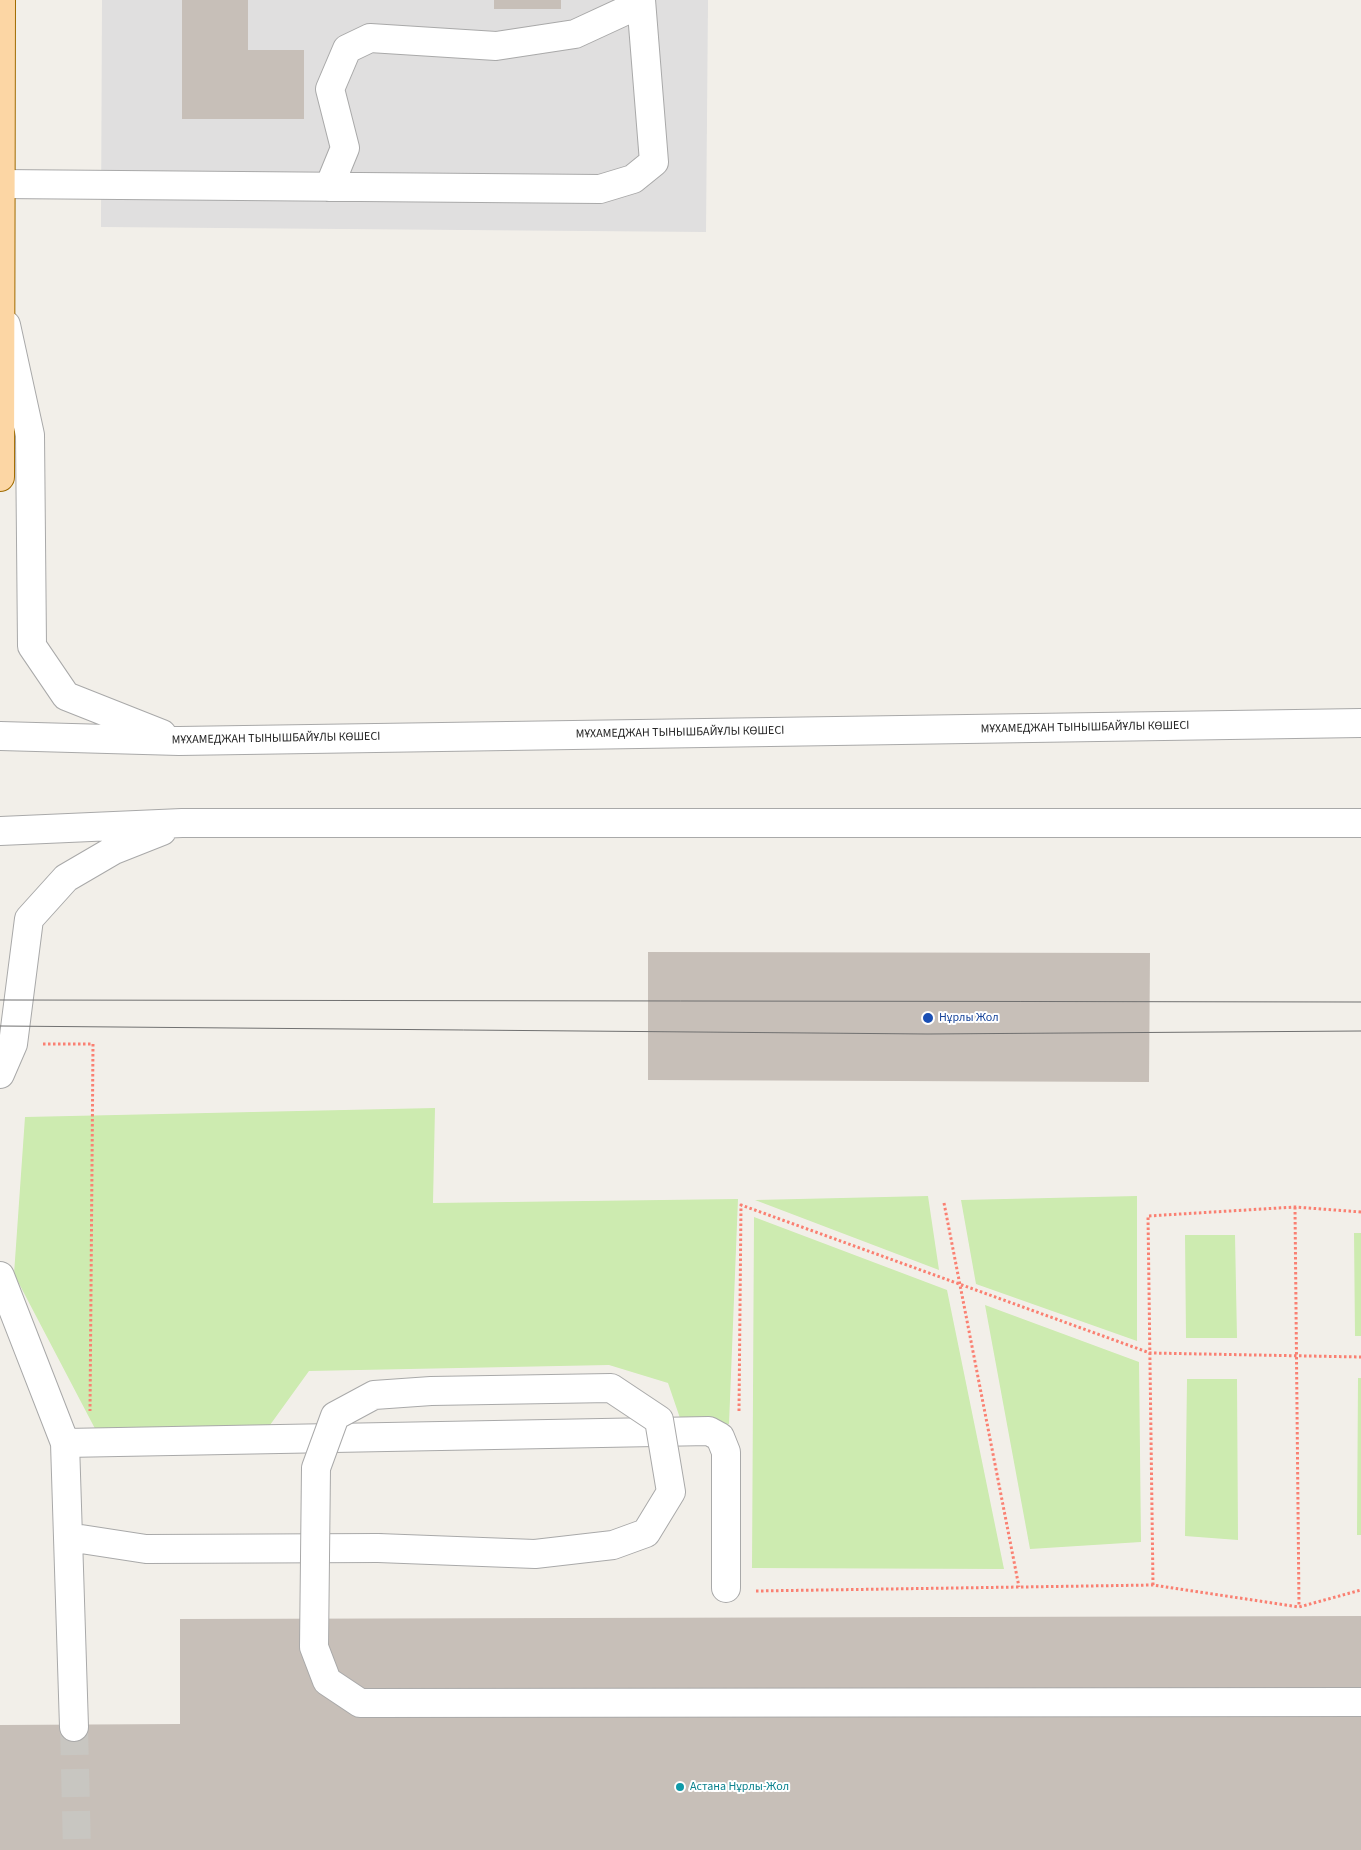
<!DOCTYPE html>
<html>
<head>
<meta charset="utf-8">
<style>
	body { margin:0 }
	canvas { display:block; background:#f2efe9 }
</style>
</head>
<body>
<canvas width="1361" height="1850"></canvas>
<script>
const ctx = document.querySelector('canvas').getContext('2d');
ctx.lineJoin = 'round';
function fillPath(path, color) {
  ctx.fillStyle = color;
  ctx.fill(path, 'evenodd');
}
function toPath(rows) {
  const path = new Path2D();
  for (const r of rows) {
    path.moveTo(r[0], r[1]);
    for (let i = 2; i < r.length; i += 2) path.lineTo(r[i], r[i + 1]);
  }
  return path;
}
function strokePath(path, color, width, dash) {
  ctx.strokeStyle = color;
  ctx.lineWidth = width;
  ctx.lineCap = dash ? 'butt' : 'round';
  ctx.setLineDash(dash || []);
  ctx.stroke(path);
}
function drawText(font, color, halo, rows, align = 'center') {
  ctx.font = font + ' "Source Sans 3",sans-serif';
  ctx.lineWidth = 4;
  ctx.setLineDash([]);
  ctx.textBaseline = 'middle';
  ctx.strokeStyle = halo;
  ctx.fillStyle = color;
  for (const [text, x, y, turn = 0] of rows) {
    ctx.save();
    ctx.translate(x, y);
    ctx.rotate((+turn || 0) * Math.PI / 180);
    ctx.textAlign = isNaN(turn) ? turn : align;
    if (halo) ctx.strokeText(text, 0, 0);
    ctx.fillText(text, 0, 0);
    ctx.restore();
  }
}
fillPath(toPath([
	[102,0,708,0,706,232,101,227]
]), '#e0dfdf');
fillPath(toPath([
	[435,1108,433,1203,738,1199,729,1424,681,1421,668,1383,609,1365,309,1371,270,1425,102,1442,14,1274,25,1117],
	[928,1196,939,1270,755,1200],
	[1137,1196,1137,1341,976,1284,961,1200],
	[754,1217,947,1290,1004,1569,752,1568],
	[1354,1233,1361,1233,1361,1336,1355,1336],
	[1185,1235,1235,1235,1237,1338,1186,1338],
	[985,1305,1139,1362,1141,1542,1030,1549],
	[1358,1378,1361,1378,1361,1535,1357,1535],
	[1187,1379,1237,1379,1238,1540,1185,1536]
]), '#cdebb0');
fillPath(toPath([
	[182,0,248,0,248,50,304,50,304,119,182,119],
	[494,0,561,0,561,9,494,9],
	[648,952,1150,953,1149,1082,648,1080],
	[1361,1616,1361,1850,0,1850,0,1725,180,1724,180,1619]
]), '#c7bfb8');
strokePath(toPath([
	[74,1727,77,1850]
]), '#c8c6c1', 28, [28, 14]);
const minor = toPath([
	[1,184,600,189,633,179,654,162,641,0],
	[329,187,345,148,330,89,347,49,370,38,496,46,575,34,640,4],
	[6,325,30,435,32,646,66,696,162,734],
	[0,736,179,741,1361,723],
	[0,831,182,823,1361,823],
	[0,1074,13,1044,29,919,66,878,114,850,162,831],
	[0,1276,65,1443,74,1727],
	[65,1443,709,1431,720,1437,726,1452,726,1588],
	[68,1537,146,1549,378,1548]
]);
const major = toPath([
	[0,477,1,0]
]);
strokePath(minor, '#a9a9a9', 30);
strokePath(major, '#a06b00', 30);
strokePath(toPath([
	[43,1044,93,1044,90,1411],
	[944,1203,1019,1587],
	[1295,1207,1299,1607],
	[739,1411,741,1205,1150,1353,1361,1357],
	[1153,1585,1148,1216,1295,1207,1361,1212],
	[756,1591,1153,1585,1299,1607,1361,1590]
]), '#fa8072', 3, [2.5, 2.5]);
strokePath(minor, '#fff', 28);
strokePath(major, '#fcd6a4', 28);
strokePath(toPath([
	[0,1000,1361,1002],
	[0,1026,927,1034,1361,1031]
]), '#707070', 1);
const minorBridge = toPath([
	[378,1548,535,1554,613,1545,646,1533,671,1492,659,1420,611,1388,431,1391,374,1395,335,1416,316,1468,314,1647,327,1681,360,1703,1361,1702]
]);
strokePath(minorBridge, '#a9a9a9', 30, []);
strokePath(minorBridge, '#fff', 28);
for (const [x, y, r, color] of [
	[928,1018,6,"#1a4fb4"],
	[680,1787,5,"#0f9aa8"]
]) {
  const dot = new Path2D();
  dot.arc(x, y, r, 0, 2 * Math.PI);
  ctx.fillStyle = color;
  ctx.fill(dot);
  strokePath(dot, '#fff', 2);
}
drawText('12px', '#222', '#fff', [
	["МҰХАМЕДЖАН ТЫНЫШБАЙҰЛЫ КӨШЕСІ",1085,728,-1],
	["МҰХАМЕДЖАН ТЫНЫШБАЙҰЛЫ КӨШЕСІ",680,733,-1],
	["МҰХАМЕДЖАН ТЫНЫШБАЙҰЛЫ КӨШЕСІ",276,739,-1]
]);
drawText('12px', '#164399', '#fff', [
	["Нұрлы Жол",939,1018]
], 'left');
drawText('12px', '#0d838f', '#fff', [
	["Астана Нұрлы-Жол",690,1787]
], 'left');
</script>
</body>
</html>
